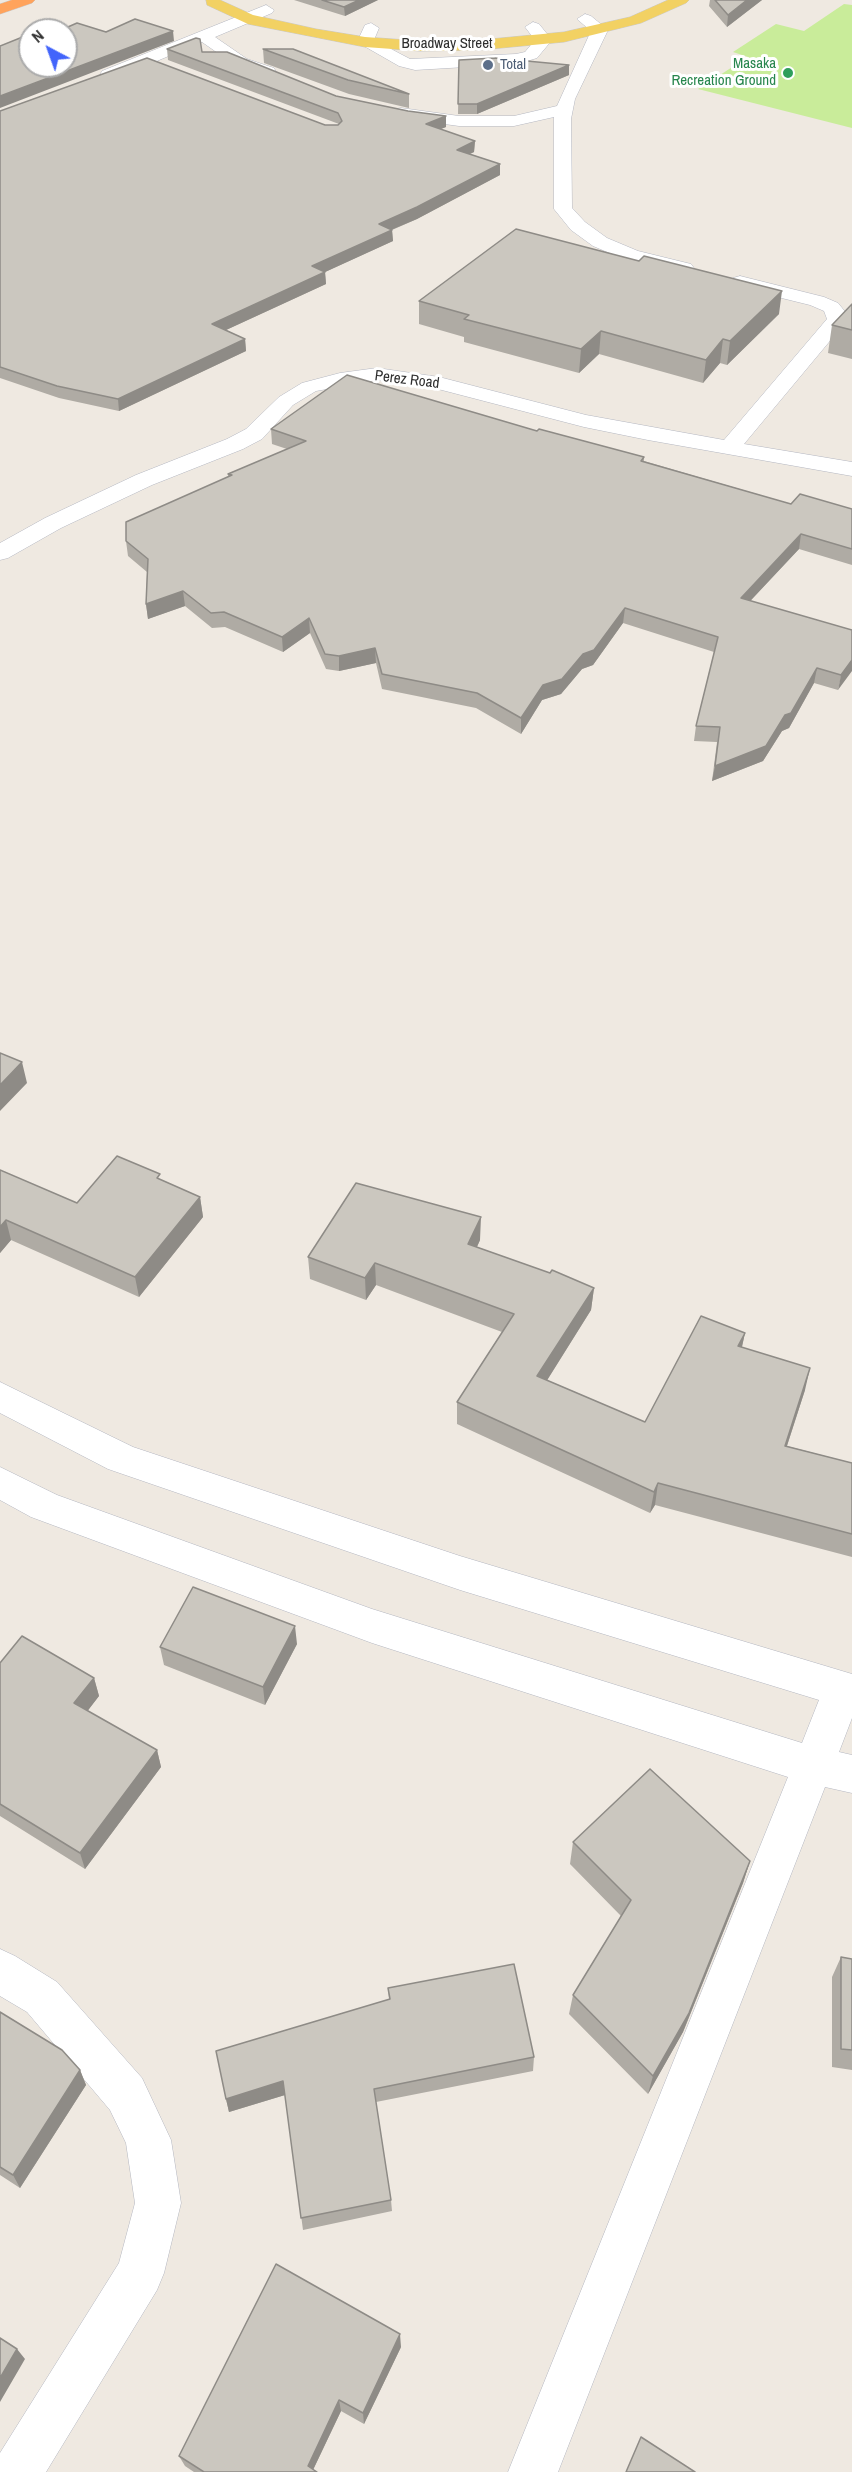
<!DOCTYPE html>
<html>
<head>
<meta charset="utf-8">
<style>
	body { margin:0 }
	#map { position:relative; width:852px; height:2472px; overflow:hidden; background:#efe9e1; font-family:"Archivo Narrow",sans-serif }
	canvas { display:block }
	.north { position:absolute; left:18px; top:18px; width:60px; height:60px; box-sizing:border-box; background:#fff; border:2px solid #ababab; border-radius:50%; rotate:319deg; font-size:16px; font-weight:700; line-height:24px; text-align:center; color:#2e2e2e }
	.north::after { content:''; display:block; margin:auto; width:21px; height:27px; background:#4264fb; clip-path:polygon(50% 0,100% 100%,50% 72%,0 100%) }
</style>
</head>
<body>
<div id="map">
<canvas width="852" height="2472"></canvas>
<div class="north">N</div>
</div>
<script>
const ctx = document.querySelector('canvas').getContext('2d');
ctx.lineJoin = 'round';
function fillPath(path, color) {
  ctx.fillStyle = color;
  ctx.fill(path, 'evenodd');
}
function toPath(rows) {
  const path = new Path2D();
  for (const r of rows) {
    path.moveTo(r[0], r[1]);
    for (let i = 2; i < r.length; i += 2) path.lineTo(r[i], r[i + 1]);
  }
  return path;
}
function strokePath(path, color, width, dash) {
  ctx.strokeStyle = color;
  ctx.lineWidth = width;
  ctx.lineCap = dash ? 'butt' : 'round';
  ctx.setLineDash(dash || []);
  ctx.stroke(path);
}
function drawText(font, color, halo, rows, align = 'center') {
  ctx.font = font + ' "Archivo Narrow",sans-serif';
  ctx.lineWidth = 6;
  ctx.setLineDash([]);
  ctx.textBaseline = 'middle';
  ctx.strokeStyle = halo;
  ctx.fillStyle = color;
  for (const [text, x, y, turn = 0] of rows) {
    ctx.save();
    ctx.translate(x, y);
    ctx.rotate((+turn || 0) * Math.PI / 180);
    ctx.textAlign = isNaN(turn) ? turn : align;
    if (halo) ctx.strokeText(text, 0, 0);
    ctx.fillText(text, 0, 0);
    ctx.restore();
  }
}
fillPath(toPath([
	[844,4,852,5,852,128,698,89,748,57,733,52,776,24,804,31]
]), '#c9ec9a');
const minor = toPath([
	[266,5,274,10,272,13,215,37,247,59,274,68,276,72,274,76,262,76,235,65,202,42,114,79,108,80,100,75,102,71,266,5],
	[585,14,591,16,608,30,575,99,571,119,572,208,585,222,607,238,638,251,691,264,694,268,691,272,684,274,624,259,593,246,571,230,554,209,554,117,514,126,459,126,401,118,395,117,392,113,395,109,401,108,459,116,514,116,557,106,591,31,577,19,585,14],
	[533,22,539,24,552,40,537,58,517,64,415,70,399,66,357,42,365,25,371,23,379,28,374,40,410,59,516,54,525,52,535,40,525,27,533,22],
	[740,276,824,297,838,303,847,314,844,324,744,444,852,462,852,476,648,440,584,427,438,389,377,380,316,391,293,405,262,439,243,449,152,485,61,528,8,558,0,560,0,543,45,518,136,475,227,439,246,429,279,397,302,383,340,373,377,368,439,377,586,415,724,440,827,319,824,311,810,305,733,286,730,282,733,278,740,276],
	[0,1382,133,1447,460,1556,852,1674,852,1718,839,1752,852,1755,852,1793,825,1787,558,2472,508,2472,788,1777,372,1643,31,1517,0,1500,0,1467,57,1495,372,1609,802,1743,819,1700,460,1590,108,1469,0,1413,0,1382],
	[0,1949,15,1956,57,1982,142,2078,171,2140,181,2203,164,2273,157,2290,46,2472,0,2472,0,2453,119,2263,135,2203,126,2143,110,2110,27,2012,0,1996,0,1949]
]);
const major = toPath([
	[206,0,220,0,253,15,316,29,365,37,420,41,480,40,564,32,630,17,668,0,689,0,686,3,641,23,564,42,480,50,420,51,365,47,248,24,207,5,206,0]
]);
const highway = toPath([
	[12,0,35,0,32,3,0,14,0,4,12,0]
]);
strokePath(minor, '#b4b7c1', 1);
strokePath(major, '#c9c9c9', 1);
strokePath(highway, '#c9c9c9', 1);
fillPath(minor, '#fff');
fillPath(major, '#f2d163');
fillPath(highway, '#ffa35c');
fillPath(toPath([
	[294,0,378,0,345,16],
	[710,0,762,0,727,27,709,6],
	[167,49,202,52,336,96,408,111,446,116,446,127,440,129,475,141,474,152,470,154,500,164,500,175,417,219,392,230,393,241,325,272,326,284,226,330,245,339,246,351,119,411,59,398,0,378,0,111,325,125,338,125,339,124,168,60],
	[263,49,409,94,409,108,349,94,264,63],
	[459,60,569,75,477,114,458,114],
	[419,301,779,314,727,365,720,363,703,383,599,354,579,373,464,342,464,337,419,324],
	[852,304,852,359,828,353,832,325],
	[271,429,537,431,644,457,644,461,791,504,852,509,852,565,799,549,750,601,852,630,838,690,814,683,789,728,782,731,763,761,712,781,717,742,694,741,696,726,714,652,623,623,593,665,582,669,561,694,542,700,521,734,476,708,382,689,376,663,339,671,326,669,310,633,283,652,225,627,212,628,185,606,148,619,146,604,147,572,128,556,126,541,228,477,228,474,287,449,272,444],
	[0,1170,77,1203,162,1180,200,1197,203,1217,139,1297,11,1240,0,1253],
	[480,1240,477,1247,550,1273,594,1288,591,1310,547,1380,645,1422,745,1333,742,1347,805,1390,787,1446,852,1463,852,1557,655,1505,650,1513,457,1424,457,1402,502,1332,376,1285,366,1300,310,1279,308,1257],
	[297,1644,265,1705,164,1665,160,1647],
	[0,1663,94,1678,99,1696,87,1711,157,1750,161,1767,85,1869,0,1816],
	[573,1842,750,1861,743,1883,683,2032,648,2094,569,2014,573,1995,621,1916,570,1864],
	[841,1957,852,1959,852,2070,832,2067,832,1977],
	[388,1988,534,2057,533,2071,376,2102,391,2200,392,2211,303,2230,285,2095,229,2112,226,2099,389,1999],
	[0,2012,80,2070,86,2085,20,2188,0,2175],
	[401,2347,364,2424,341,2411,313,2470,317,2472,194,2472,185,2466,179,2456]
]), '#afaba4');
fillPath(toPath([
	[359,0,378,0,345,16,344,7],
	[747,0,762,0,727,27,728,15],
	[173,31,174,41,0,108,0,96],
	[569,65,569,75,477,114,477,104],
	[446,116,446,127,426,135,426,124],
	[475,141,474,152,456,160,457,150],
	[500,164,500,175,417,219,379,235,379,224],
	[392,230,393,241,312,278,312,266],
	[325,272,326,284,213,336,212,324],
	[782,291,779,314,727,365,730,341],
	[601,331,599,354,579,373,581,349],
	[245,339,246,351,119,411,118,399],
	[723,339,720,363,703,383,706,360],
	[801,534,799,549,739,613,741,598],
	[183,591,185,606,148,619,146,604],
	[625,608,623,623,593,665,582,669,561,694,542,700,521,734,521,718,543,685,583,654],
	[309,618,310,633,283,652,282,637],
	[375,648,376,663,339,671,339,656],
	[852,660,852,671,838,690,841,675],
	[817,668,814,683,789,728,782,731,763,761,712,781,715,766,785,715],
	[22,1062,27,1083,0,1111,0,1085],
	[200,1197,203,1217,139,1297,135,1277],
	[481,1217,480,1240,468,1266,468,1244],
	[6,1220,11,1240,0,1253,0,1227],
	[375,1263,376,1285,366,1300,365,1278],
	[594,1288,591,1310,536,1398,537,1376],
	[745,1333,740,1355,738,1346],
	[810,1368,805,1390,780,1467,785,1446],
	[658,1483,655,1505,650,1513,654,1492],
	[295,1626,297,1644,265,1705,263,1687],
	[94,1678,99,1696,80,1721,74,1703],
	[157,1750,161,1767,85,1869,80,1853],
	[750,1861,743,1883,683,2032,648,2094,653,2076],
	[80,2070,86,2085,20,2188,13,2175],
	[283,2081,285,2095,229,2112,226,2099],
	[400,2334,401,2347,364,2424,363,2413],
	[17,2349,25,2359,0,2402,0,2378],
	[339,2400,341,2411,312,2472,308,2466]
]), '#8e8b86');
const building = toPath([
	[322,0,359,0,344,7,322,0],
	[715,0,747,0,728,15,715,0],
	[135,19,173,31,0,96,0,46,30,34,30,66,66,66,66,30,61,30,77,23,106,32,135,19],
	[196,38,200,39,202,52,227,52,336,96,408,111,446,116,426,124,475,141,457,150,500,164,417,207,379,224,392,230,312,266,325,272,212,324,245,339,118,399,57,386,0,367,0,111,147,58,325,125,338,125,342,121,338,113,167,49,196,38],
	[263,49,293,49,409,94,348,80,263,49],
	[495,58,569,65,477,104,458,104,459,60,495,58],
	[516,229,639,261,644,256,782,291,730,341,723,339,706,360,601,331,581,349,464,319,469,315,419,301,516,229],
	[852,304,852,330,832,325,852,304],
	[347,375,537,431,539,429,644,457,641,461,791,504,800,494,852,509,852,549,801,534,741,598,852,630,852,660,841,675,817,668,791,713,785,715,766,746,715,766,720,727,696,726,718,637,625,608,594,650,583,654,562,679,543,685,521,718,477,693,382,674,375,648,339,656,325,654,309,618,282,637,224,612,211,613,183,591,146,604,148,559,126,541,126,522,232,475,228,474,306,441,271,429,347,375],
	[0,1053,22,1062,0,1085,0,1053],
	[117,1156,160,1174,157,1178,200,1197,135,1277,6,1220,0,1227,0,1170,77,1203,117,1156],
	[356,1183,481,1217,468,1244,550,1273,552,1270,594,1288,537,1376,645,1422,701,1316,745,1333,738,1346,810,1368,785,1446,852,1463,852,1534,658,1483,654,1492,457,1402,514,1314,375,1263,365,1278,308,1257,356,1183],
	[193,1587,295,1626,263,1687,160,1647,193,1587],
	[22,1636,94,1678,74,1703,157,1750,80,1853,0,1804,0,1663,22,1636],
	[650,1769,750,1861,689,2013,653,2076,573,1995,631,1900,573,1842,650,1769],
	[841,1957,852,1959,852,2050,841,2049,841,1957],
	[514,1964,534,2057,374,2089,391,2200,301,2218,283,2081,226,2099,216,2051,390,1999,388,1988,514,1964],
	[0,2012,62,2050,80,2070,13,2175,0,2167,0,2012],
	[276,2264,400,2334,363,2413,339,2400,308,2466,317,2472,204,2472,179,2456,276,2264],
	[0,2338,17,2349,0,2378,0,2338],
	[641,2437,695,2472,626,2472,641,2437]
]);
fillPath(building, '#cbc7bf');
strokePath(building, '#8e8b86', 1.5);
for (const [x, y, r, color] of [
	[488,65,6,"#5c6f8a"],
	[788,73,6,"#2e9e5b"]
]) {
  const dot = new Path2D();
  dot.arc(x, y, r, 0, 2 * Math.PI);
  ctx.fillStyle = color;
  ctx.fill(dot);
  strokePath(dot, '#fff', 2);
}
drawText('15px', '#2e2e2e', '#fff', [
	["Broadway Street",447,44],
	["Perez Road",407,380,7]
]);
drawText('15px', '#27864d', '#fff', [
	["Masaka",776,64],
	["Recreation Ground",776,81]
], 'right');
drawText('15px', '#4e5e75', '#fff', [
	["Total",500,65]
], 'left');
</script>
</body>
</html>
